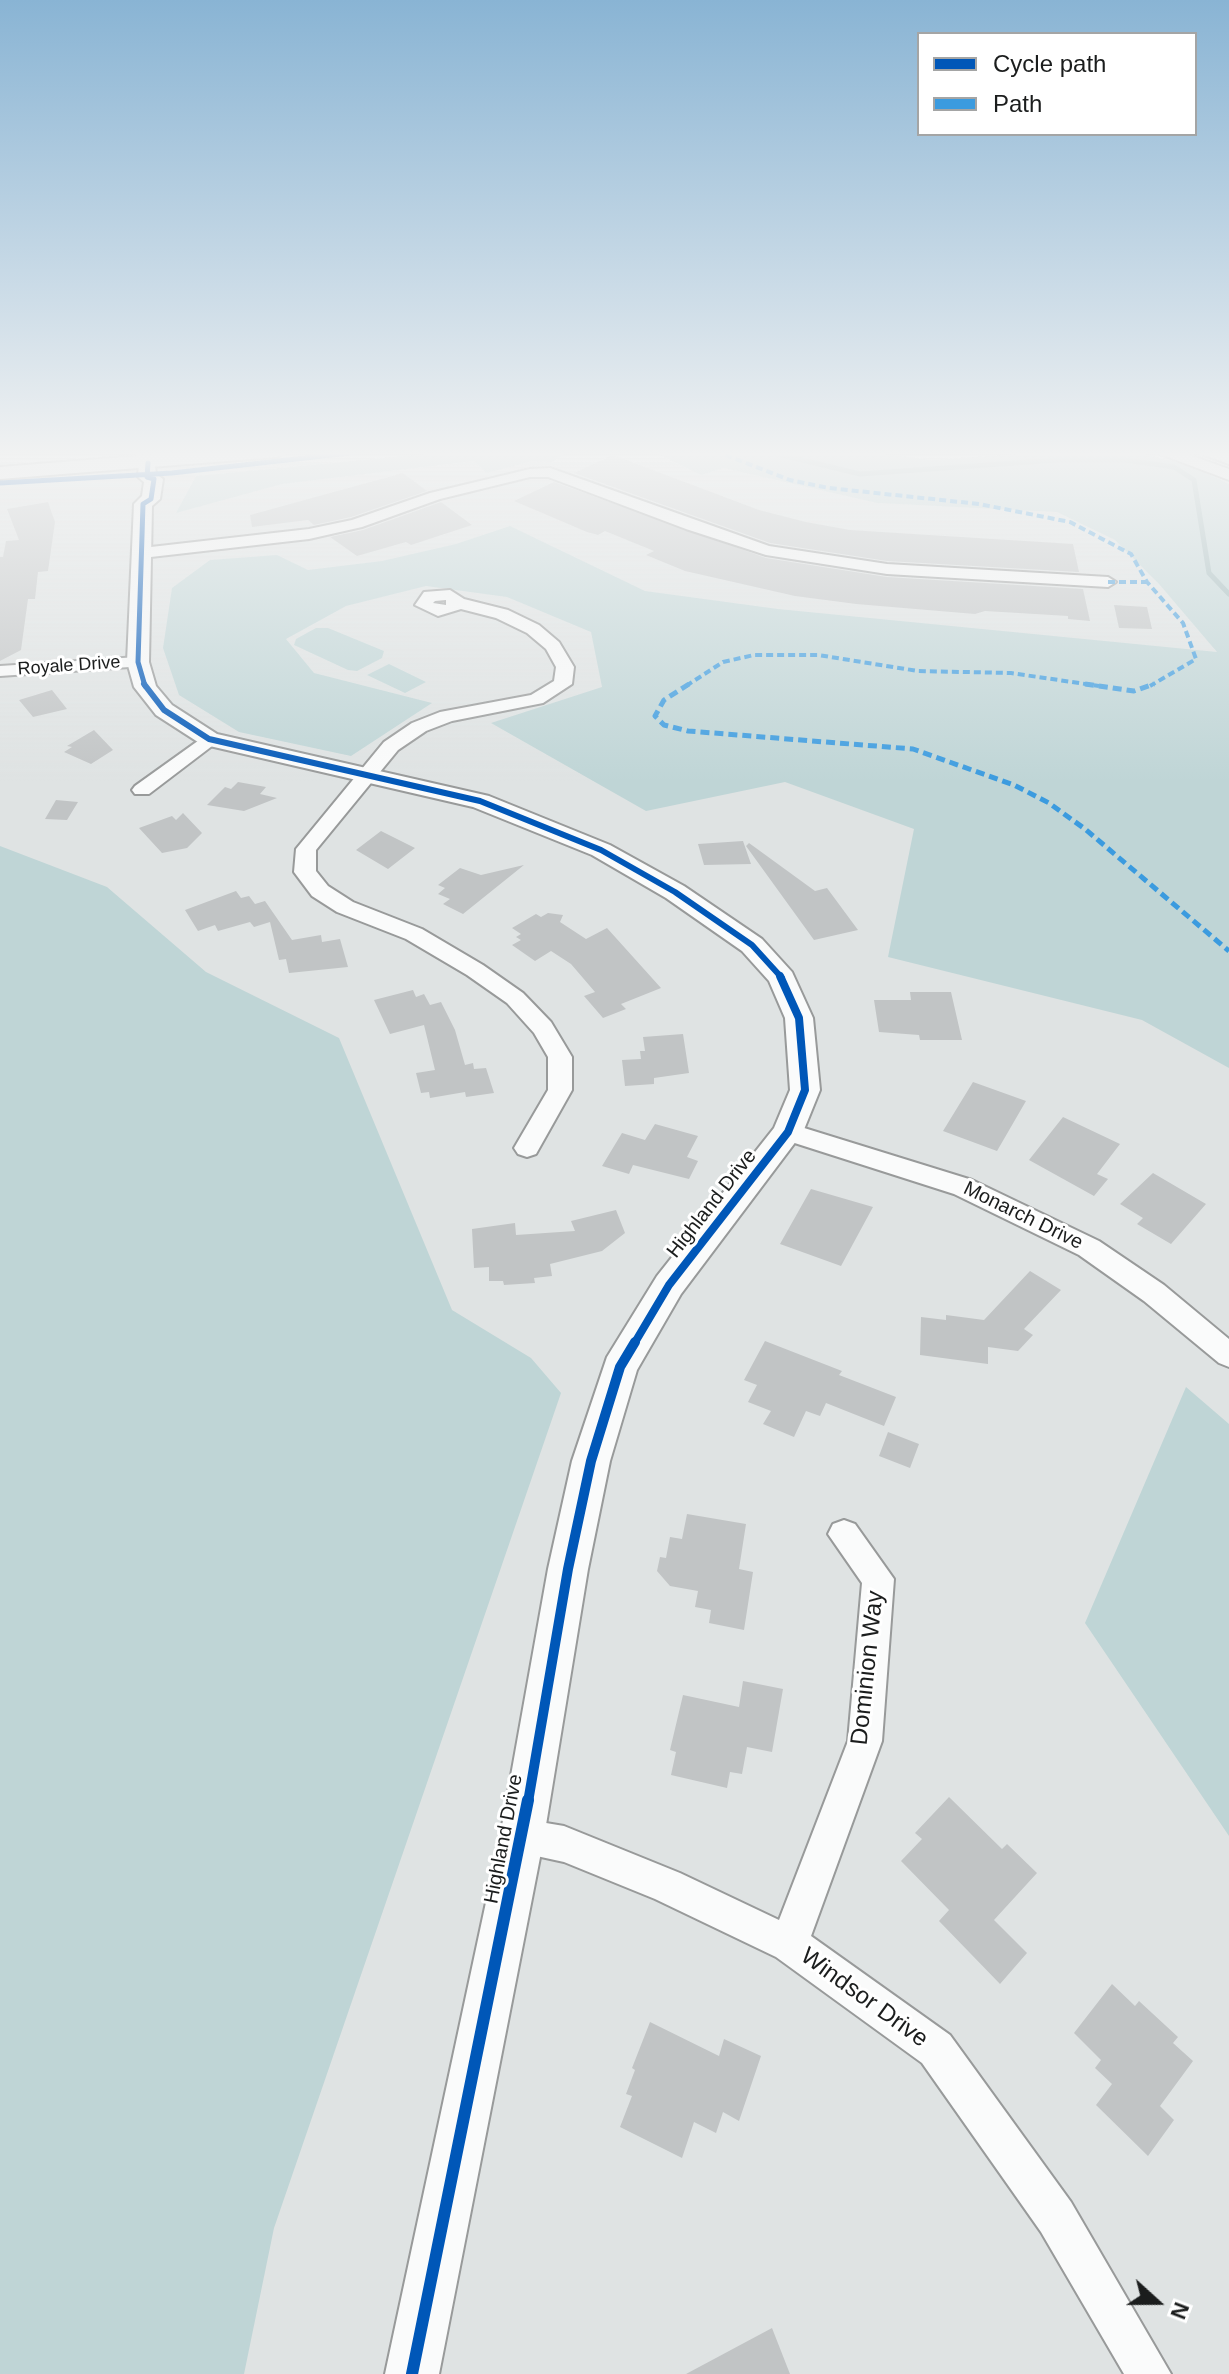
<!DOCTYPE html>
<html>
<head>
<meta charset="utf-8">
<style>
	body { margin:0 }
	#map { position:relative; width:1229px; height:2374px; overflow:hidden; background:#dfe3e3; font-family:Helvetica,sans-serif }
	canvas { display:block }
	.legend { position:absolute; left:917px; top:32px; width:280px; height:104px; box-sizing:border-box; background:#fff; border:2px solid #a4a5a5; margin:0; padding:10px 14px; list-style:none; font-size:24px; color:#1b1d1d }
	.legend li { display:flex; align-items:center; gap:16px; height:40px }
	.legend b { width:40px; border:2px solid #a4a5a5 }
	.north { position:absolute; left:1117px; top:2262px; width:80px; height:80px; -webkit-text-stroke:6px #fff; paint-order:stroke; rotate:111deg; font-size:22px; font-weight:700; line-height:32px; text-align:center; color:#1b1d1d }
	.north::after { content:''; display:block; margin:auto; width:28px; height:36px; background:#1b1d1d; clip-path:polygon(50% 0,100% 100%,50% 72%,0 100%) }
</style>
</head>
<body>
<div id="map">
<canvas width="1229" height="2374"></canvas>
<ul class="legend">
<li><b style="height:10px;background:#0057b8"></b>Cycle path</li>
<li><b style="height:10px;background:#3b9bdf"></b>Path</li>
</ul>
<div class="north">N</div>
</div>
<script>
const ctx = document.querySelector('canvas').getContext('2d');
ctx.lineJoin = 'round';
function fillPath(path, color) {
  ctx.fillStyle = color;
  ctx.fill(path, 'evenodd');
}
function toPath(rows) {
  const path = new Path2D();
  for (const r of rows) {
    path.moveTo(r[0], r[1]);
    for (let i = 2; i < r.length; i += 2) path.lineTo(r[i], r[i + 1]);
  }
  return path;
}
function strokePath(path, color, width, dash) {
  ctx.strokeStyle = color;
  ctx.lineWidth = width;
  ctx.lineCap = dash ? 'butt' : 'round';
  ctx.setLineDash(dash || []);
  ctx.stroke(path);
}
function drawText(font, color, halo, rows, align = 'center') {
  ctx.font = font + ' Helvetica,sans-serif';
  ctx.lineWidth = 6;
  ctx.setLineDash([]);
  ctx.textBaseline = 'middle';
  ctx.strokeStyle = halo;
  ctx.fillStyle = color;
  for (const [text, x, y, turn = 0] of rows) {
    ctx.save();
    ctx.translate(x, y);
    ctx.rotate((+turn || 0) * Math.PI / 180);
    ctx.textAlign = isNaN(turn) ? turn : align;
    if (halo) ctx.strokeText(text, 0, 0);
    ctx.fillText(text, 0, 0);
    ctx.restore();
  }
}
fillPath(toPath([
	[458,451,569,451,552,462,533,461,486,473,474,461,282,484,176,513,196,476],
	[652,451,859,451,932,460,1061,451,1131,451,1192,466,1229,484,1229,1068,1142,1020,888,957,914,829,785,782,646,811,491,723,602,687,591,632,507,597,426,586,346,606,286,639,314,673,432,703,351,756,239,732,179,695,163,648,172,588,210,560,277,555,308,570,382,561,456,544,510,526,645,591,778,609,1217,652,1159,584,1115,540,1057,512,877,503,724,468,701,475],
	[316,628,328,628,384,651,382,658,357,671,348,670,294,645,296,639],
	[389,664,426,682,405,693,367,675],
	[0,846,107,887,206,972,339,1038,452,1310,531,1358,561,1393,274,2228,244,2374,0,2374],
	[1186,1387,1229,1424,1229,1836,1085,1623]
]), '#bfd5d6');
strokePath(toPath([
	[765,451,860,474,1057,460,1125,460,1174,467,1194,480,1209,573,1229,594]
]), '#9ab5b7', 5);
fillPath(toPath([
	[613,455,759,510,806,522,850,530,1073,544,1079,572,887,561,770,543,574,473],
	[403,473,427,491,351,517,314,525,308,520,252,527,250,515],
	[554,482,766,558,887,577,1083,589,1090,621,1068,619,1068,616,985,611,975,614,856,604,795,596,685,571,646,555,654,551,605,531,598,535,587,532,514,501],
	[48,502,55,522,48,571,38,572,35,599,28,599,21,650,0,661,0,557,3,557,6,541,19,540,7,509],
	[441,502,472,525,411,545,406,542,357,556,330,537,363,530],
	[1114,605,1147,607,1152,629,1119,628],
	[52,690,67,709,33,717,19,700],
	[94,730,113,750,91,764,64,752,72,747,67,746],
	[238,782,266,787,260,794,277,798,244,811,207,805,225,787,231,789],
	[56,800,78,802,67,820,45,819],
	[183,813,202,833,187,848,162,853,139,828,172,816,176,820],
	[381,831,415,848,388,869,356,850],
	[743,841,751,864,704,865,698,844],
	[749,843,815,891,827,888,858,930,814,940,746,846],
	[524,865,463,914,443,904,450,899,438,894,445,888,438,885,460,868,481,875],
	[236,891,241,898,249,896,255,904,265,901,292,940,321,935,322,942,340,939,348,967,289,973,286,959,279,960,270,922,254,927,250,922,218,931,215,925,198,931,185,910],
	[548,913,563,915,560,922,586,939,607,928,661,988,621,1004,626,1009,603,1018,584,996,595,992,571,964,551,951,535,961,512,945,521,940,516,937,521,934,512,928,536,914,541,917],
	[413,990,416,997,424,994,430,1005,441,1002,455,1030,465,1065,473,1063,474,1069,486,1068,494,1093,466,1097,465,1092,430,1098,429,1092,421,1093,416,1073,435,1070,424,1025,390,1034,374,1000],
	[910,992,951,992,962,1040,920,1040,919,1035,879,1032,874,1000,911,1000],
	[683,1034,689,1073,654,1078,654,1084,625,1086,622,1060,641,1059,640,1051,645,1051,643,1037],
	[973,1082,1026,1101,997,1151,943,1131],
	[1063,1117,1120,1144,1097,1174,1108,1179,1094,1196,1029,1160],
	[655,1124,698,1136,687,1157,698,1161,689,1179,633,1165,629,1174,602,1166,622,1133,645,1140],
	[1153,1173,1206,1204,1171,1244,1137,1224,1143,1218,1120,1204],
	[811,1189,873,1207,841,1266,780,1244],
	[616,1210,625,1233,602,1251,550,1264,552,1276,534,1278,535,1283,504,1285,503,1281,489,1281,489,1267,474,1268,472,1229,515,1223,516,1235,575,1231,571,1221],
	[1030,1271,1061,1290,1024,1329,1033,1335,1018,1351,988,1347,988,1364,920,1355,921,1317,946,1320,946,1315,984,1320],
	[765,1341,842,1371,839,1375,896,1397,884,1426,826,1403,820,1416,806,1411,794,1437,763,1424,771,1411,748,1402,757,1385,744,1380],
	[888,1432,919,1444,910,1468,879,1456],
	[687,1514,746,1524,739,1569,753,1572,744,1630,709,1623,711,1610,695,1607,698,1591,670,1586,657,1571,660,1557,666,1558,670,1537,682,1539],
	[743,1681,783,1689,772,1752,747,1747,742,1774,730,1772,727,1788,671,1775,676,1752,670,1750,683,1695,739,1707],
	[949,1797,1002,1849,1007,1844,1037,1873,994,1920,1027,1953,1000,1984,939,1921,949,1910,901,1861,922,1839,915,1833],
	[1112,1984,1135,2006,1139,2001,1178,2037,1173,2043,1193,2061,1160,2106,1174,2120,1148,2156,1096,2105,1112,2084,1095,2068,1101,2060,1074,2033],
	[650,2022,719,2056,724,2039,761,2056,739,2121,723,2112,716,2133,694,2122,682,2158,620,2127,632,2096,626,2094,635,2070,632,2068],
	[772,2328,790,2374,686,2374]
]), '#c1c4c5');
const minor = toPath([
	[1200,451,1229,455,1229,464,1202,454,1200,451],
	[550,468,769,546,887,564,1108,577,1116,582,1108,587,887,574,766,555,686,529,548,477,530,477,440,499,362,527,309,539,142,558,134,553,142,548,309,529,352,520,430,493,530,469,550,468],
	[450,590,464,599,508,610,539,625,559,642,574,667,572,684,543,703,452,721,426,731,398,750,316,850,316,871,328,886,353,902,422,929,483,965,523,993,551,1022,572,1057,572,1090,536,1154,527,1157,518,1154,514,1148,548,1090,548,1057,534,1033,507,1003,467,975,406,939,337,912,312,896,294,872,296,849,384,742,412,723,440,712,531,695,554,681,556,667,546,649,527,633,496,618,461,609,438,616,415,605,424,592,450,590],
	[446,600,446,605,433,603,435,601,446,600],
	[138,657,144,658,144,666,0,676,0,666,138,657],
	[209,733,216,735,216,743,149,794,135,794,132,790,135,786,209,733],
	[788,1123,972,1180,1099,1241,1164,1285,1229,1339,1229,1367,1219,1363,1144,1301,1079,1255,954,1194,779,1138,775,1132,779,1126,788,1123],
	[844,1520,855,1524,894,1579,882,1741,811,1936,950,2035,1071,2202,1171,2374,1124,2374,1041,2232,922,2063,776,1957,655,1899,564,1862,509,1850,504,1837,509,1824,522,1819,564,1826,680,1873,779,1920,848,1741,862,1583,828,1534,833,1524,844,1520]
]);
const tertiary = toPath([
	[1152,451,1178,451,1229,469,1229,480,1152,451],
	[148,458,154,459,156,474,163,479,160,499,152,506,149,662,156,686,172,705,217,734,489,796,610,845,684,886,762,939,792,972,813,1018,820,1090,803,1132,681,1294,637,1370,610,1461,588,1569,544,1837,439,2374,385,2374,500,1837,548,1569,572,1461,607,1357,657,1276,774,1128,790,1090,785,1018,769,981,742,951,666,898,592,855,473,807,201,744,156,715,134,687,127,662,134,504,142,496,144,482,138,477,139,463,148,458]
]);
const secondary = toPath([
	[200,451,287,451,277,457,0,479,0,467,200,451]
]);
strokePath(minor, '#989a9a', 4);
strokePath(tertiary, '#989a9a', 4);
strokePath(secondary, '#989a9a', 4);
fillPath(minor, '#fafbfb');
fillPath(tertiary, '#fafbfb');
fillPath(secondary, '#fafbfb');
strokePath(toPath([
	[715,451,790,480,829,488,979,504,1070,522,1131,554,1147,582,1183,623,1196,659,1150,686],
	[1108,582,1147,582],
	[686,686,723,662,754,655,818,655,918,671,1011,673,1099,686]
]), '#3b9bdf', 4, [7, 4]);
strokePath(toPath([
	[689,684,664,700,655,716,664,725,688,731,913,749,1014,785,1049,803,1085,829,1229,951],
	[1085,684,1134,691,1154,684]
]), '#3b9bdf', 5, [9, 5]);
strokePath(toPath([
	[0,483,172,473,367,451],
	[145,686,138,662,143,504,151,499,154,479,147,477,148,463]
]), '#0057b8', 5);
strokePath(toPath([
	[144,684,164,710,209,739,480,801,601,850,675,892,752,945,782,978]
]), '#0057b8', 6);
strokePath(toPath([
	[634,1344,669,1285,788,1132,805,1090,799,1018,780,976]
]), '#0057b8', 8);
strokePath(toPath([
	[528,1802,568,1569,591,1461,620,1367,635,1342]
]), '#0057b8', 10);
strokePath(toPath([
	[412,2374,528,1800]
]), '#0057b8', 12);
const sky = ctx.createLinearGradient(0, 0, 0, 783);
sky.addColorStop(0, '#89b4d4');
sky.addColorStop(0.58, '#f1f2f2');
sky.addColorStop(1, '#f1f2f200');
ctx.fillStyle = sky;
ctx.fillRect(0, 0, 1229, 783);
drawText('18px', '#1b1d1d', '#fff', [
	["Royale Drive",69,666,-4]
]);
drawText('20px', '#1b1d1d', '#fff', [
	["Highland Drive",712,1204,-52],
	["Monarch Drive",1023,1216,26],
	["Highland Drive",504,1839,-79]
]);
drawText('24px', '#1b1d1d', '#fff', [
	["Dominion Way",868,1668,-84],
	["Windsor Drive",864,1998,36]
]);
</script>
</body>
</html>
